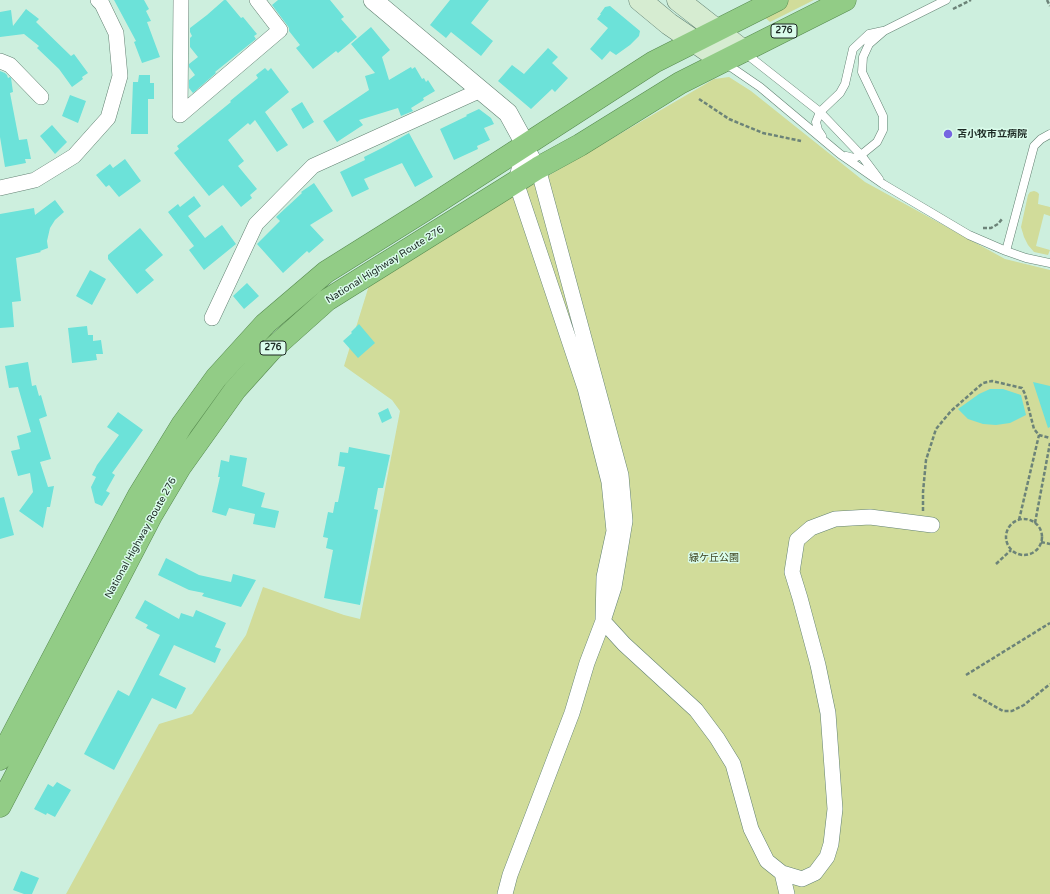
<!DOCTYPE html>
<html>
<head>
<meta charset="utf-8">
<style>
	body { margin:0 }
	canvas { display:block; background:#cdefde }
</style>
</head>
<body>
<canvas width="1050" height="894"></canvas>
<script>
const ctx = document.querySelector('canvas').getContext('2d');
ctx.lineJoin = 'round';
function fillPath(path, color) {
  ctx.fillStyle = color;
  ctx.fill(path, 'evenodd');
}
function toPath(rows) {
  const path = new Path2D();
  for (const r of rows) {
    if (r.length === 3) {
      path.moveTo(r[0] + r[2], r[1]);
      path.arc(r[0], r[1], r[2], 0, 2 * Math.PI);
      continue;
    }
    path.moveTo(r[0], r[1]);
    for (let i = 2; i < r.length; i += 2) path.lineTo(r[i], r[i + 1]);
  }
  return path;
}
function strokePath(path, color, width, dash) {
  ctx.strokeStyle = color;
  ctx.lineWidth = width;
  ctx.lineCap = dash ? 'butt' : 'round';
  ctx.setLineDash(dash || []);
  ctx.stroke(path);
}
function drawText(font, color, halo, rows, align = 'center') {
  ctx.font = font + ' "Varela Round","Noto Sans JP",sans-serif';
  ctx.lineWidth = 3;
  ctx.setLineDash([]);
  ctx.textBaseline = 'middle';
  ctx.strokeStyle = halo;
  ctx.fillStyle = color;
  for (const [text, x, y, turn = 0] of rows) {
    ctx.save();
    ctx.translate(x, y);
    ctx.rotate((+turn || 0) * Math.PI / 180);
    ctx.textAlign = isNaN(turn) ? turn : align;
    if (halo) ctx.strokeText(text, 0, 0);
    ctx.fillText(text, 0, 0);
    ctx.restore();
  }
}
fillPath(toPath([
	[789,0,814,0,770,22,761,14],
	[729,77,751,91,865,182,1005,259,1050,270,1050,894,66,894,159,724,192,714,246,635,263,587,344,615,360,619,400,411,392,400,344,366,371,279,714,79],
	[1034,191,1037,192,1039,194,1038,204,1050,207,1050,216,1044,214,1036,246,1050,250,1048,255,1034,252,1028,245,1024,237,1021,227,1028,195,1030,192]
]), '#d1dc9a');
fillPath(toPath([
	[114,0,144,0,149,9,146,11,151,21,147,22,160,57,142,63,134,42,136,41],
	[224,0,226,0,241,18,243,17,257,34,254,36,256,39,215,72,216,73,193,93,189,88,189,80,195,75,189,67,189,64,198,57,190,47,190,38,192,36,190,32,190,28,207,15],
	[278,0,330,0,344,17,341,19,357,37,338,53,336,51,313,69,296,48,300,45,289,31,289,28,287,25,272,5],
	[450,0,489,0,471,23,493,41,481,56,451,32,446,38,430,25],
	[610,6,640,31,639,36,630,45,616,55,610,51,602,60,590,49,608,28,597,19,601,14,600,14,605,7],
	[26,9,39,19,36,22,71,56,74,54,88,73,82,77,83,79,72,87,59,69,37,48,39,46,24,34,0,37,0,12,11,10,13,26],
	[371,27,390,50,382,57,389,80,411,67,412,69,415,67,422,79,424,78,426,82,428,80,435,91,423,98,424,100,411,108,413,111,401,116,398,108,359,120,363,125,337,142,323,121,369,90,365,76,375,73,351,44],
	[548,48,558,57,552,63,568,78,555,92,552,89,531,109,498,81,512,65,524,74],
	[265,68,268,71,271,68,289,92,265,112,288,145,277,152,255,120,250,125,248,123,228,140,244,161,238,166,257,189,250,195,252,198,241,207,223,185,209,196,174,153,179,149,177,146,231,102,230,101,258,78,256,75],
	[0,71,5,73,7,75,8,78,10,77,11,78,13,92,10,93,19,140,27,139,31,159,25,159,26,163,5,167,0,137],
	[139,75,150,75,150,83,154,83,154,99,148,99,148,134,131,134,133,82,138,82],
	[70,95,86,101,78,123,62,116],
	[302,102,314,122,303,129,291,109],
	[479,109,491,118,494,124,484,128,490,140,477,146,478,149,454,160,440,129,467,116,466,115],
	[52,125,67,142,55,154,40,136],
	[409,133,433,177,415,187,402,163,364,179,369,189,352,197,340,172,365,160,364,157,382,148],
	[125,159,141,181,119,197,109,185,106,187,96,175,110,164,113,168],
	[314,183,333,211,310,225,324,240,309,253,307,251,283,273,257,244,280,221,276,217,302,193,301,192],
	[194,196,201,206,188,216,205,238,222,225,236,244,204,270,189,250,194,246,168,212,178,204,180,207],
	[55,200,64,212,55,220,50,228,47,241,48,248,40,251,41,252,16,258,21,301,12,302,14,327,0,328,0,214,34,208,35,215],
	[140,228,163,255,145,270,154,280,137,294,108,259,108,255],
	[90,270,106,279,92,305,76,296],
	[247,283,259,296,244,309,233,296],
	[359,324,375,343,358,358,343,341,352,333,351,332],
	[87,326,88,335,93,335,93,341,101,340,103,354,96,354,97,360,72,363,68,328],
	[28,362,32,386,36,385,39,396,41,395,47,416,39,419,51,459,40,462,48,487,54,486,50,507,47,507,43,528,19,511,33,492,30,473,18,476,11,451,20,449,17,436,31,432,18,387,9,388,5,366],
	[1033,382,1050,386,1050,427,1048,428],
	[990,389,1003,389,1021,395,1026,415,1010,423,996,425,983,424,968,419,958,409,979,394],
	[388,408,392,418,382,423,378,413],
	[118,412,143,430,112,473,115,475,106,491,110,493,102,506,95,503,91,487,96,477,92,475,97,465,119,435,107,427],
	[349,447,390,455,383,488,378,488,374,509,378,510,360,605,324,598,333,550,326,548,328,538,323,537,328,512,333,513,335,502,338,502,345,467,338,466,340,452,348,453],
	[230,455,247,458,242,486,265,493,261,507,279,511,275,528,253,524,255,514,229,508,226,516,212,512,220,477,218,477,221,460,229,462],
	[4,497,14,535,0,539,0,498],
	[166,558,199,575,231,582,233,574,256,580,241,607,202,596,204,593,189,590,158,575],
	[145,600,179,619,181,613,193,617,196,610,226,623,215,647,221,649,215,663,174,645,159,675,186,688,176,709,152,698,114,770,84,754,118,690,129,696,160,635,146,628,148,625,135,618],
	[57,782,71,790,55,817,47,813,46,815,34,809,48,784,53,787],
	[21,871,39,878,32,894,24,894,13,890]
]), '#6ce2d9');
const service = toPath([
	[745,53,820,112,861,155,879,179],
	[725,63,760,87,840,154,883,184,969,235,1006,251,1026,258,1050,263],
	[822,136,818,130,816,122,820,112,840,93,845,84,853,49,869,34,883,31],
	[846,156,854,158,861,155,877,142,883,130,883,116,862,72,863,57,869,44,884,31,946,0],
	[1006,251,1034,146,1041,139,1050,134]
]);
const minor = toPath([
	[0,61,10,65,41,97],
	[180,115,280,30,257,0],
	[180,115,181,0],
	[0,188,35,180,74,156,108,118,120,76,116,33,102,4,98,0],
	[212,318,256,224,313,166,481,90],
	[782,873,787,894],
	[505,894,510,875,572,713,587,663,603,621,614,587,625,521,621,475,538,168,525,144,516,182,585,388,609,482,614,531,604,577,603,621,624,644,696,710,717,738,733,764,751,829,767,861,782,873,802,879,815,873,827,857,831,844,835,809,828,713,818,665,800,598,792,572,797,540,811,528,835,519,870,517,932,525]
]);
const tertiary = toPath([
	[373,0,508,113,525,144]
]);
const secondary = toPath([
	[640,0,669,24,723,61],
	[678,0,743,51]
]);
const trunk = toPath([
	[0,759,89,589,139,495,182,425,216,378,265,324,326,272,425,210,640,71,654,62,777,0],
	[0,806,152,514,180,467,235,390,271,350,327,300,538,168,580,145,680,83,845,0]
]);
strokePath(service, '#638273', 9);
strokePath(minor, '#638273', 16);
strokePath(tertiary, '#638273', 20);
strokePath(secondary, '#638273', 23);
strokePath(trunk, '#578b4f', 23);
strokePath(toPath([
	[1047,0,1050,6],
	[953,9,971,0],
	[699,99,729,119,763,133,801,141],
	[983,228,991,228,998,224,1002,219],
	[923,511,923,492,926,460,936,429,951,411,983,383,992,381,1022,388,1025,394,1034,429,1039,435,1050,438],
	[1024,537,18],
	[1019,520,1039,435],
	[1035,523,1050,443],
	[1041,542,1050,544],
	[996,564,1011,550],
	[966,675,1050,623],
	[973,694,1003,711,1012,711,1024,705,1050,684]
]), '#6c8378', 2.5, [4, 2]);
strokePath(service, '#fff', 8);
strokePath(minor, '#fff', 15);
strokePath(tertiary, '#fff', 19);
strokePath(secondary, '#d6ecd1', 22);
strokePath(trunk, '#92cc86', 22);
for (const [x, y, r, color] of [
	[948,134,5,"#7666e1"]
]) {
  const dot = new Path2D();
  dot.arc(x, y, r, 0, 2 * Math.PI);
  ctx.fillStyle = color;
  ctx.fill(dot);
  strokePath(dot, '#dafceb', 1.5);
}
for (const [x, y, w] of [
	[784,31,26],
	[273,348,26]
]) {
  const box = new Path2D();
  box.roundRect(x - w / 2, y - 7, w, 14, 3);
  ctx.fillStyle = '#dafceb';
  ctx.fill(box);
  strokePath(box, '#1c2923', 1);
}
drawText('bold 9px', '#1c2923', null, [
	["276",784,31],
	["276",273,348]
]);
drawText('bold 10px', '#1c2923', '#dafceb', [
	["苫小牧市立病院",957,134]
], 'left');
drawText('10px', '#1c2923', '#dafceb', [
	["National Highway Route 276",385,265,-32],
	["National Highway Route 276",141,538,-61]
]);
drawText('10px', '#393e1a', '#dafceb', [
	["緑ケ丘公園",714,558]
]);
</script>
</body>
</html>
